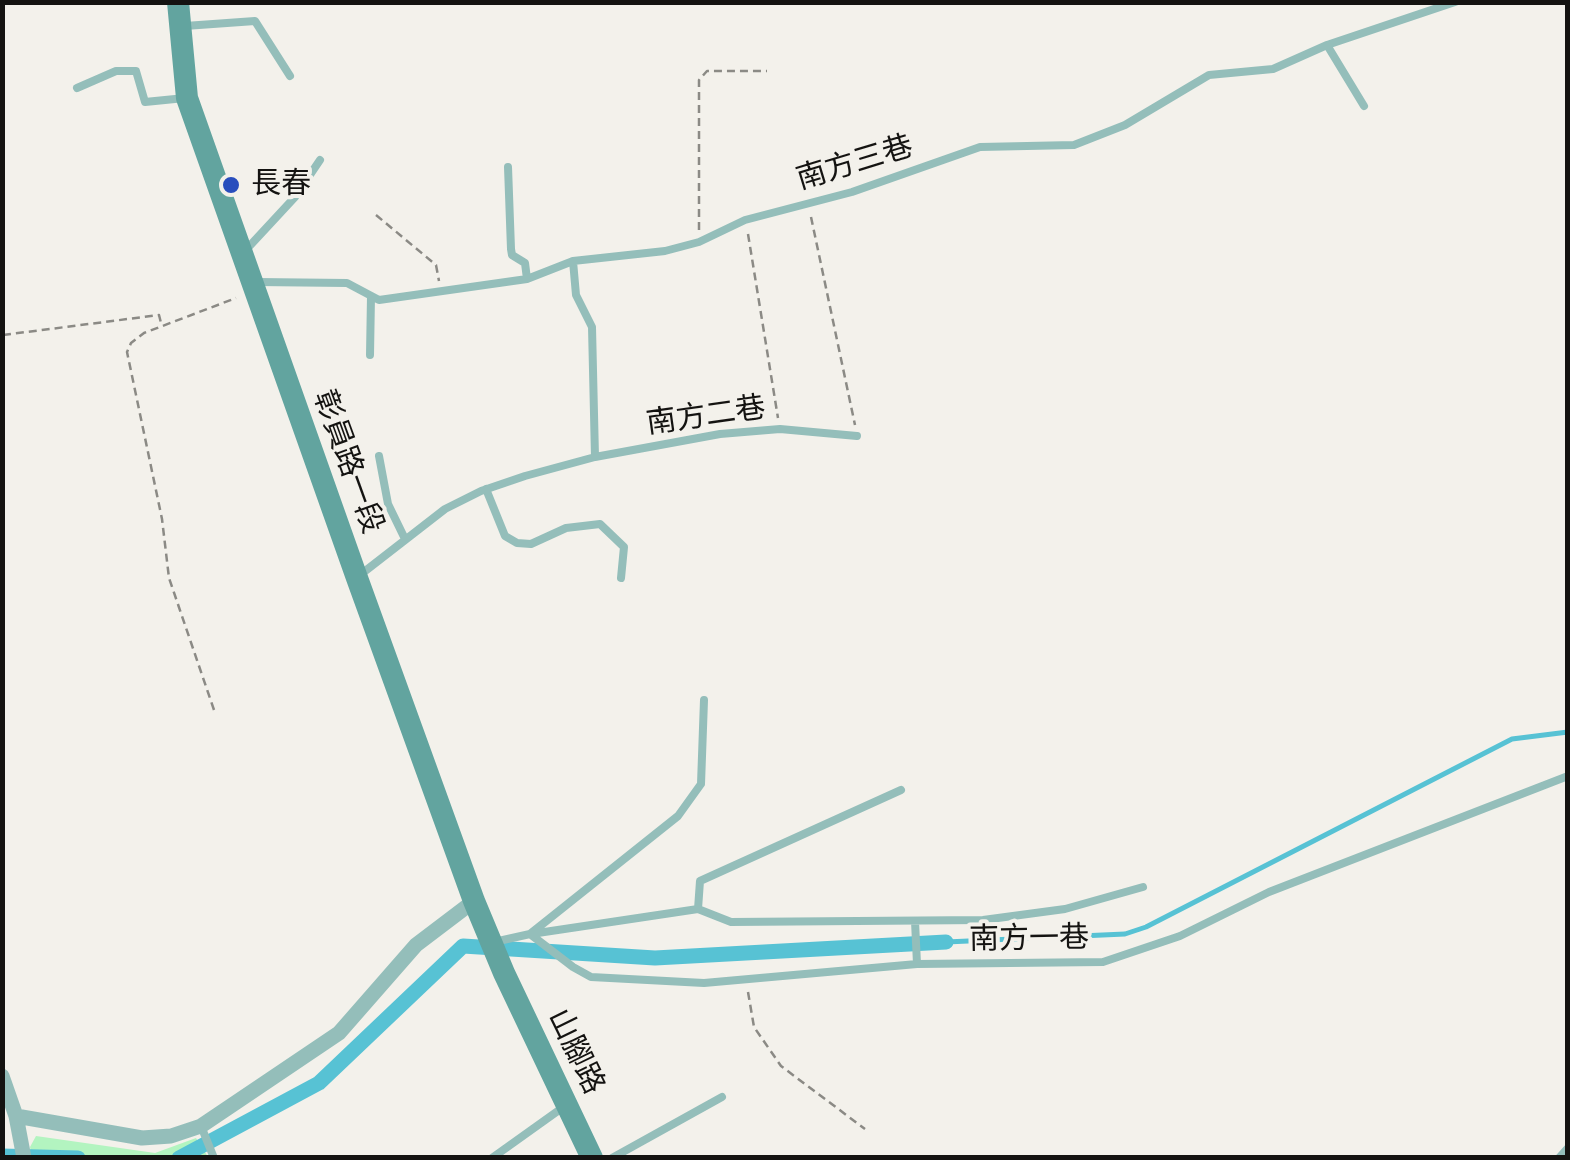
<!DOCTYPE html>
<html>
<head>
<meta charset="utf-8">
<style>
	body { margin:0 }
	#map { position:relative; width:1570px; height:1160px; overflow:hidden; background:#f3f1eb; font-family:"DejaVu Sans",sans-serif }
	canvas { display:block }
	.frame { position:absolute; inset:0; border:5px solid #141311; pointer-events:none }
</style>
</head>
<body>
<div id="map">
<canvas width="1570" height="1160"></canvas>
<div class="frame"></div>
</div>
<script>
const ctx = document.querySelector('canvas').getContext('2d');
ctx.lineJoin = 'round';
function fillPath(path, color) {
  ctx.fillStyle = color;
  ctx.fill(path, 'evenodd');
}
function toPath(rows) {
  const path = new Path2D();
  for (const r of rows) {
    path.moveTo(r[0], r[1]);
    for (let i = 2; i < r.length; i += 2) path.lineTo(r[i], r[i + 1]);
  }
  return path;
}
function strokePath(path, color, width, dash) {
  ctx.strokeStyle = color;
  ctx.lineWidth = width;
  ctx.lineCap = dash ? 'butt' : 'round';
  ctx.setLineDash(dash || []);
  ctx.stroke(path);
}
function drawText(font, color, halo, rows, align = 'center') {
  ctx.font = font + ' "DejaVu Sans","Noto Sans TC",sans-serif';
  ctx.lineWidth = 8;
  ctx.setLineDash([]);
  ctx.textBaseline = 'middle';
  ctx.strokeStyle = halo;
  ctx.fillStyle = color;
  for (const [text, x, y, turn = 0] of rows) {
    ctx.save();
    ctx.translate(x, y);
    ctx.rotate((+turn || 0) * Math.PI / 180);
    ctx.textAlign = isNaN(turn) ? turn : align;
    if (halo) ctx.strokeText(text, 0, 0);
    ctx.fillText(text, 0, 0);
    ctx.restore();
  }
}
fillPath(toPath([
	[36,1136,155,1153,196,1138,208,1157,32,1157,30,1147]
]), '#b3f4c0');
strokePath(toPath([
	[946,942,1125,934,1146,927,1512,739,1568,732],
	[73,1156,73,1158]
]), '#57c2d4', 5);
strokePath(toPath([
	[2,1156,78,1158],
	[179,1158,319,1083,463,946,655,958,946,942]
]), '#57c2d4', 15);
strokePath(toPath([
	[376,215,436,265,439,281],
	[811,217,855,425],
	[699,230,699,80,707,71,767,71],
	[748,234,778,418],
	[3,335,159,315,161,323],
	[214,710,169,578,162,519,127,352,131,343,144,333,236,298],
	[748,992,754,1027,781,1066,865,1129]
]), '#8b8a85', 2.5, [8, 5]);
strokePath(toPath([
	[185,26,255,21,290,76],
	[1327,45,1364,106],
	[77,88,116,71,136,71,145,102,185,98],
	[508,167,511,249,512,255,525,263,527,279],
	[244,252,295,197,320,160],
	[573,261,576,295,592,327,595,457],
	[257,282,347,283,379,300,527,279,573,261,665,251,699,242,745,220,852,192,980,147,1074,145,1125,125,1209,75,1273,69,1327,45,1455,2],
	[370,355,371,296],
	[379,456,388,504,405,539],
	[486,489,505,536,517,543,531,544,566,528,600,524,624,547,621,578],
	[360,575,445,509,481,491,525,476,595,457,720,434,780,429,857,436],
	[698,909,700,881,901,790],
	[915,921,917,964],
	[530,934,678,816,701,784,704,700],
	[531,934,698,909,731,922,983,920,1065,909,1143,887],
	[494,942,530,934,573,967,591,977,704,983,917,964,1103,962,1180,936,1269,892,1568,776],
	[201,1126,214,1158],
	[492,1158,562,1108],
	[612,1158,722,1097],
	[1559,1158,1568,1148]
]), '#94beba', 8);
strokePath(toPath([
	[2,1076,16,1116,24,1158],
	[16,1116,142,1138,171,1136,201,1126,339,1033,416,945,474,901]
]), '#94beba', 15);
strokePath(toPath([
	[178,2,187,98,357,578,474,901,504,973,592,1158]
]), '#62a49f', 22);
for (const [x, y, r, color] of [
	[231,185,10,"#294ebd"]
]) {
  const dot = new Path2D();
  dot.arc(x, y, r, 0, 2 * Math.PI);
  ctx.fillStyle = color;
  ctx.fill(dot);
  strokePath(dot, '#f3f1eb', 4);
}
drawText('30px', '#141311', '#f3f1eb', [
	["南方三巷",855,164,-17],
	["南方二巷",706,417,-8],
	["彰員路一段",347,462,70],
	["南方一巷",1029,940,-1],
	["山腳路",575,1052,64]
]);
drawText('30px', '#141311', '#f3f1eb', [
	["長春",251,185]
], 'left');
</script>
</body>
</html>
